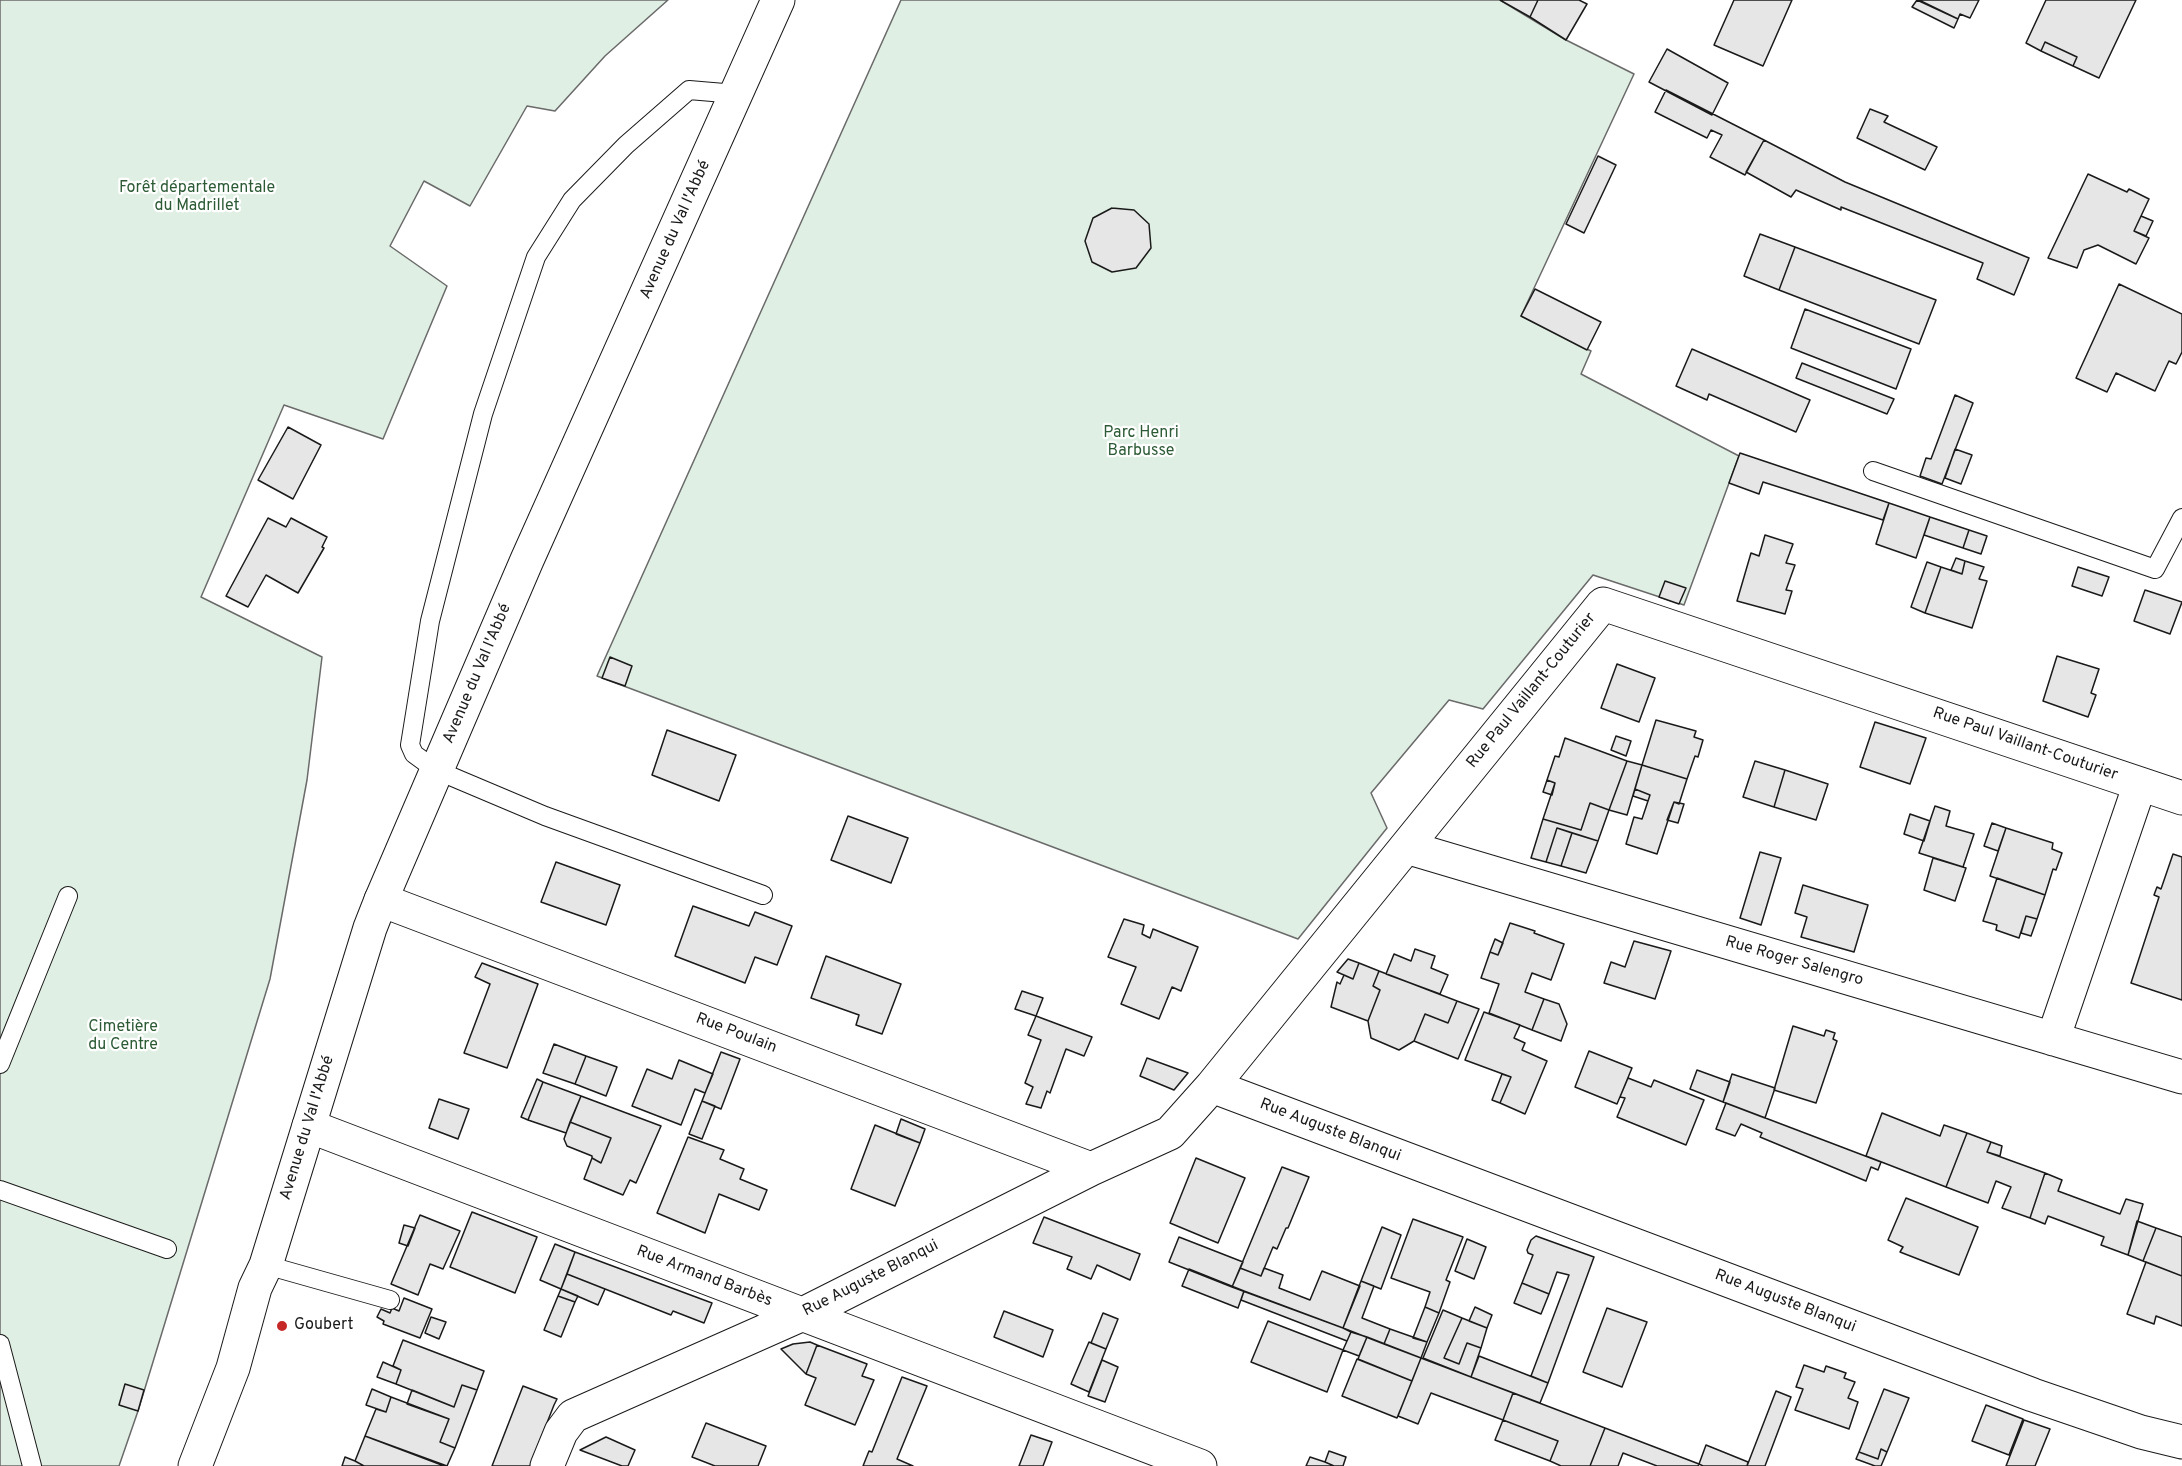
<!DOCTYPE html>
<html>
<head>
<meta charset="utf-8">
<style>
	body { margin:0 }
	canvas { display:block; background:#fff }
</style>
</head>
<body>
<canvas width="2182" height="1466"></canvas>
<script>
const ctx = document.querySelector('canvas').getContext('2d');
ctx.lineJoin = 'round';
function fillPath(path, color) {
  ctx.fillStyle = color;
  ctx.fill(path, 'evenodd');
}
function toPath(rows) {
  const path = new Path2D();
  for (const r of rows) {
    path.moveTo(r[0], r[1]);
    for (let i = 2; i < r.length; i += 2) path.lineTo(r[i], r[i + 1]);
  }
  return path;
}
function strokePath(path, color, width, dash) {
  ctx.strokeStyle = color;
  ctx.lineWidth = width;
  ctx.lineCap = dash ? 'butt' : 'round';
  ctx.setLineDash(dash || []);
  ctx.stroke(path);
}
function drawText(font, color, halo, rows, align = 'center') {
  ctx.font = font + ' Overpass,sans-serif';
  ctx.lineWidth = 4.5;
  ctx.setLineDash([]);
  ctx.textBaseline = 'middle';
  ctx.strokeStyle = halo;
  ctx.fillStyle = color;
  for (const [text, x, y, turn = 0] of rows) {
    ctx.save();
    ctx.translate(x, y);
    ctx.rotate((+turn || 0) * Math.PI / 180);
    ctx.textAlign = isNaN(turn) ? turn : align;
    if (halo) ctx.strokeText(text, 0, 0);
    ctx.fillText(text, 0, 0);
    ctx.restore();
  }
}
const green = toPath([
	[0,0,668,0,605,56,555,111,527,106,470,206,424,181,390,246,447,286,383,439,284,405,201,597,322,657,307,780,270,979,138,1411,119,1466,0,1466,0,0],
	[901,0,1500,0,1566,40,1634,74,1521,316,1591,351,1581,374,1739,456,1684,605,1593,575,1483,709,1449,700,1371,793,1387,828,1298,939,597,676,901,0]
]);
fillPath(green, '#e0efe3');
strokePath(green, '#6a6a6a', 1.5);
const building = toPath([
	[1500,0,1538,0,1530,17,1500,0],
	[1538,0,1579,0,1587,4,1566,40,1530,17,1538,0],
	[1734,0,1792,0,1763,66,1714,45,1734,0],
	[1917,0,1958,19,1954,28,1912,7,1917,0],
	[1919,0,1979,0,1970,18,1960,14,1958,19,1919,0],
	[2046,0,2136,0,2099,78,2073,66,2077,57,2045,42,2041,51,2026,43,2046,0],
	[2045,42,2077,57,2073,66,2041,51,2045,42],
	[1667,49,1728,83,1712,115,1649,82,1667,49],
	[1666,90,1764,140,1745,175,1710,157,1722,135,1711,130,1707,138,1655,112,1666,90],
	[1870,109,1888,116,1884,122,1937,147,1925,170,1857,138,1870,109],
	[1764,140,1845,182,2029,258,2014,295,1977,279,1983,263,1841,207,1841,210,1796,190,1791,197,1746,172,1764,140],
	[1598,156,1616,165,1584,233,1566,224,1598,156],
	[2088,174,2127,192,2129,189,2149,199,2134,231,2149,238,2136,264,2098,245,2084,250,2077,268,2048,258,2088,174],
	[1112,208,1134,210,1149,224,1151,248,1136,268,1112,272,1092,262,1085,241,1093,218,1112,208],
	[2141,216,2153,221,2146,236,2134,231,2141,216],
	[1760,234,1795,247,1779,290,1744,276,1760,234],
	[1795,247,1936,300,1919,344,1779,290,1795,247],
	[2119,284,2182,314,2182,352,2176,364,2169,361,2155,391,2116,373,2107,392,2076,378,2119,284],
	[1535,289,1601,322,1587,350,1521,316,1535,289],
	[1805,309,1911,349,1896,389,1791,348,1805,309],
	[1692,349,1810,400,1796,432,1709,394,1707,400,1676,386,1692,349],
	[1802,363,1894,399,1887,414,1796,378,1802,363],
	[1955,395,1973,403,1942,484,1920,476,1926,458,1931,459,1955,395],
	[288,427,321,445,293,499,258,480,288,427],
	[1955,449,1972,455,1961,484,1945,478,1955,449],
	[1740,453,1889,503,1883,520,1763,482,1759,494,1729,483,1740,453],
	[1889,503,1930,517,1916,558,1876,544,1889,503],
	[1930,517,1969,530,1963,548,1924,535,1930,517],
	[268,518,286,527,291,518,327,537,322,547,324,548,298,593,266,575,248,607,226,596,268,518],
	[1969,530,1987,536,1981,554,1963,548,1969,530],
	[1765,535,1793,544,1786,563,1795,565,1786,590,1792,591,1785,614,1737,601,1751,553,1759,556,1765,535],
	[1956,558,1965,561,1962,574,1951,570,1956,558],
	[1965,561,1984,567,1979,579,1987,581,1972,628,1925,613,1941,567,1962,574,1965,561],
	[1927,562,1941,567,1925,613,1911,607,1927,562],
	[2078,567,2109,577,2102,596,2072,586,2078,567],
	[1665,581,1686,588,1679,604,1659,597,1665,581],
	[2145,590,2182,602,2170,634,2134,621,2145,590],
	[2057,656,2099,669,2091,693,2096,695,2088,717,2043,701,2057,656],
	[610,657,632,666,625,686,602,678,610,657],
	[1617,664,1655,678,1639,722,1601,708,1617,664],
	[1656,720,1696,731,1694,737,1703,740,1698,757,1695,756,1687,779,1642,765,1656,720],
	[1875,722,1926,738,1910,784,1860,767,1875,722],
	[667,730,736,755,719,801,652,775,667,730],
	[1616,736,1631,741,1626,756,1611,750,1616,736],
	[1565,738,1627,761,1609,810,1590,803,1581,830,1543,819,1555,783,1547,780,1555,756,1559,757,1565,738],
	[1627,761,1642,765,1627,815,1609,810,1627,761],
	[1755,761,1785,770,1774,807,1743,797,1755,761],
	[1642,765,1687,779,1679,804,1674,802,1657,854,1626,844,1634,817,1642,819,1650,795,1635,789,1642,765],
	[1785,770,1828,784,1816,820,1774,807,1785,770],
	[1547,780,1555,783,1552,795,1543,792,1547,780],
	[1635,789,1650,795,1648,801,1633,796,1635,789],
	[1674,802,1684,804,1678,823,1667,820,1674,802],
	[1590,803,1609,810,1598,841,1557,828,1546,862,1531,858,1543,819,1581,830,1590,803],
	[1935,806,1950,811,1946,826,1974,834,1963,867,1919,853,1935,806],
	[1910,814,1930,821,1924,841,1904,834,1910,814],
	[848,816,908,838,891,883,831,860,848,816],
	[1992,823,2006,828,1998,851,1984,846,1992,823],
	[1557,828,1572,833,1561,866,1546,862,1557,828],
	[2006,828,2053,843,2052,849,2062,853,2056,870,2053,869,2045,895,1990,876,2006,828],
	[1572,833,1598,841,1586,873,1561,866,1572,833],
	[1760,852,1781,858,1761,925,1740,918,1760,852],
	[2173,854,2182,857,2182,1000,2131,983,2159,897,2154,895,2157,887,2161,889,2173,854],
	[1933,858,1966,868,1955,901,1924,890,1933,858],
	[556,862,620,885,606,925,541,902,556,862],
	[1997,878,2045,895,2037,919,2026,916,2019,938,1996,930,1997,925,1983,921,1997,878],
	[1803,885,1868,905,1854,952,1801,937,1807,917,1795,913,1803,885],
	[693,906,749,926,755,912,792,926,777,965,755,957,745,983,675,956,693,906],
	[2026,916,2037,919,2031,936,2021,933,2026,916],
	[1124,919,1144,925,1142,934,1150,938,1153,929,1198,947,1181,991,1172,987,1159,1019,1121,1004,1136,967,1108,957,1124,919],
	[1510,923,1535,931,1534,933,1564,944,1551,980,1532,973,1525,992,1544,999,1532,1030,1489,1013,1499,984,1481,978,1490,952,1498,955,1510,923],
	[1495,939,1503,943,1498,955,1490,952,1495,939],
	[1634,941,1671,951,1655,999,1604,983,1611,962,1625,967,1634,941],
	[1415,949,1435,956,1431,968,1448,975,1440,994,1386,974,1394,954,1411,961,1415,949],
	[826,956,901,984,882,1034,856,1025,859,1015,811,998,826,956],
	[1348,959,1359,963,1353,979,1337,972,1348,959],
	[482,963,538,984,507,1068,464,1053,490,984,475,977,482,963],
	[1359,963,1379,971,1373,986,1380,990,1368,1021,1331,1007,1337,982,1340,984,1344,975,1353,979,1359,963],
	[1379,971,1457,1001,1448,1023,1425,1014,1414,1041,1399,1050,1371,1038,1368,1021,1380,990,1373,986,1379,971],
	[1022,991,1043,998,1036,1016,1015,1009,1022,991],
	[1544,999,1559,1004,1567,1024,1561,1041,1532,1030,1544,999],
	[1457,1001,1479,1009,1458,1059,1414,1041,1425,1014,1448,1023,1457,1001],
	[1484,1012,1520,1025,1514,1038,1525,1043,1522,1050,1547,1061,1525,1114,1500,1103,1511,1077,1465,1060,1484,1012],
	[1036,1016,1092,1037,1084,1056,1066,1049,1050,1093,1047,1091,1041,1108,1026,1104,1033,1087,1025,1083,1041,1040,1028,1035,1036,1016],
	[1793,1026,1824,1036,1826,1030,1835,1033,1833,1039,1837,1041,1816,1103,1774,1090,1793,1026],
	[554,1044,586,1056,575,1084,543,1073,554,1044],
	[1589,1051,1632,1068,1617,1104,1575,1087,1589,1051],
	[721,1052,740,1059,721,1109,702,1101,721,1052],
	[586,1056,617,1067,606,1096,575,1084,586,1056],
	[1147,1058,1188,1073,1174,1090,1140,1076,1147,1058],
	[679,1060,713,1074,705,1093,695,1089,681,1125,632,1106,647,1069,672,1079,679,1060],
	[1697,1070,1730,1082,1723,1102,1690,1089,1697,1070],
	[1502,1074,1511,1077,1500,1103,1492,1100,1502,1074],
	[1732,1074,1775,1088,1765,1118,1723,1102,1732,1074],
	[1628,1078,1651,1087,1654,1080,1704,1100,1686,1145,1617,1117,1625,1098,1620,1097,1628,1078],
	[537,1079,543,1082,528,1120,521,1117,537,1079],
	[543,1082,581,1096,566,1133,528,1120,543,1082],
	[581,1096,661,1126,636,1183,630,1180,623,1195,584,1179,592,1158,601,1163,611,1138,570,1122,581,1096],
	[439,1099,469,1109,458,1139,429,1128,439,1099],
	[702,1101,715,1106,702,1139,689,1134,702,1101],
	[1726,1103,1881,1162,1878,1170,1871,1167,1866,1181,1760,1137,1762,1133,1741,1124,1735,1136,1716,1129,1726,1103],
	[1882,1113,1940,1136,1944,1125,1967,1133,1946,1187,1866,1156,1882,1113],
	[901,1119,925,1129,920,1143,896,1134,901,1119],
	[570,1122,611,1138,601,1163,592,1158,592,1156,567,1146,564,1139,570,1122],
	[875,1125,920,1143,895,1206,851,1189,875,1125],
	[1967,1133,1991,1142,1987,1152,2045,1173,2030,1218,2002,1208,2011,1187,1996,1181,1988,1203,1946,1187,1967,1133],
	[688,1137,724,1150,720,1159,744,1169,740,1179,767,1190,759,1210,719,1194,705,1233,657,1213,688,1137],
	[1991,1142,2002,1146,2000,1156,1987,1152,1991,1142],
	[1196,1158,1245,1178,1218,1243,1170,1223,1196,1158],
	[1282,1167,1309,1177,1288,1228,1286,1228,1277,1249,1273,1247,1261,1276,1240,1268,1282,1167],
	[2045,1173,2062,1180,2058,1191,2120,1214,2126,1199,2143,1204,2128,1255,2101,1245,2104,1237,2048,1216,2045,1224,2030,1218,2045,1173],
	[1906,1198,1978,1227,1959,1275,1900,1252,1903,1247,1888,1240,1906,1198],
	[472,1212,537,1237,515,1293,450,1267,472,1212],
	[420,1215,460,1231,443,1269,430,1264,418,1295,391,1284,420,1215],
	[1044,1217,1140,1254,1130,1280,1097,1265,1091,1279,1067,1269,1072,1257,1033,1243,1044,1217],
	[1413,1219,1463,1237,1446,1280,1450,1282,1439,1313,1425,1307,1430,1292,1391,1278,1413,1219],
	[2137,1221,2156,1228,2143,1261,2128,1255,2137,1221],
	[404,1225,415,1228,408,1246,399,1243,404,1225],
	[1382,1227,1401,1235,1381,1289,1361,1281,1382,1227],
	[2156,1228,2182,1237,2182,1276,2143,1261,2156,1228],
	[1536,1236,1594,1257,1548,1383,1531,1376,1569,1275,1557,1272,1549,1294,1522,1283,1533,1255,1528,1253,1527,1250,1531,1240,1536,1236],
	[1179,1237,1243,1262,1232,1287,1169,1262,1179,1237],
	[1467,1239,1486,1247,1474,1279,1455,1271,1467,1239],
	[555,1244,575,1252,561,1289,540,1280,555,1244],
	[575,1252,712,1303,704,1323,673,1311,671,1315,567,1274,575,1252],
	[2146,1262,2182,1276,2182,1326,2156,1316,2154,1324,2127,1314,2146,1262],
	[1240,1268,1261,1276,1264,1268,1283,1275,1279,1288,1310,1300,1322,1271,1360,1286,1343,1328,1232,1287,1240,1268],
	[1189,1269,1244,1291,1238,1308,1182,1286,1189,1269],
	[567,1274,605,1289,598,1305,561,1289,567,1274],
	[1361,1281,1374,1286,1362,1318,1390,1329,1384,1344,1343,1328,1361,1281],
	[1522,1283,1549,1294,1541,1314,1514,1303,1522,1283],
	[561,1289,578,1296,575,1302,558,1296,561,1289],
	[1244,1291,1343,1328,1351,1332,1347,1341,1241,1300,1244,1291],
	[558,1296,575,1302,561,1337,544,1330,558,1296],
	[404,1298,432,1309,420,1338,383,1324,384,1321,377,1317,381,1309,390,1313,392,1308,399,1311,404,1298],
	[1425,1307,1439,1313,1427,1342,1413,1338,1425,1307],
	[1475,1307,1492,1315,1487,1328,1469,1321,1475,1307],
	[1607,1308,1647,1322,1622,1387,1583,1372,1607,1308],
	[1443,1310,1462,1318,1444,1358,1459,1364,1467,1343,1481,1348,1471,1377,1423,1358,1443,1310],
	[1004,1311,1053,1330,1043,1357,994,1337,1004,1311],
	[1103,1313,1118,1319,1106,1349,1091,1343,1103,1313],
	[431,1317,446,1322,439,1339,425,1333,431,1317],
	[1462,1318,1487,1328,1481,1348,1467,1343,1459,1364,1444,1358,1462,1318],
	[1268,1321,1343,1350,1327,1392,1251,1362,1268,1321],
	[1390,1329,1427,1342,1421,1358,1384,1344,1390,1329],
	[1351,1332,1367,1337,1359,1356,1343,1350,1351,1332],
	[1367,1337,1421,1358,1412,1381,1358,1359,1367,1337],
	[403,1340,484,1371,477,1390,462,1385,454,1407,396,1384,401,1370,393,1366,403,1340],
	[810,1342,817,1345,806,1374,781,1349,793,1344,810,1342],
	[1089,1342,1106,1349,1089,1392,1071,1384,1089,1342],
	[817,1345,867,1364,862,1376,874,1380,855,1425,805,1405,816,1378,806,1374,817,1345],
	[1479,1356,1548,1383,1540,1403,1471,1377,1479,1356],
	[1421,1358,1513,1393,1503,1420,1431,1393,1418,1424,1398,1416,1421,1358],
	[1357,1359,1412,1381,1397,1418,1342,1396,1357,1359],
	[1102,1360,1118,1367,1105,1402,1088,1396,1102,1360],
	[383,1362,401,1370,396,1384,377,1377,383,1362],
	[1804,1365,1824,1372,1826,1366,1846,1373,1844,1378,1855,1382,1848,1398,1858,1402,1849,1429,1795,1410,1803,1389,1796,1387,1804,1365],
	[902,1377,927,1386,897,1459,913,1466,863,1466,869,1451,872,1452,902,1377],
	[125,1384,144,1390,138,1411,119,1405,125,1384],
	[462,1385,477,1390,455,1448,440,1442,449,1419,407,1404,412,1390,454,1407,462,1385],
	[523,1386,557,1399,554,1405,530,1466,492,1466,523,1386],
	[372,1389,391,1397,386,1412,366,1405,372,1389],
	[1884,1389,1909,1398,1887,1452,1881,1449,1878,1459,1859,1452,1884,1389],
	[1776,1391,1791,1397,1765,1466,1747,1466,1776,1391],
	[1513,1393,1605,1428,1590,1466,1561,1466,1550,1461,1558,1441,1503,1420,1513,1393],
	[391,1397,449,1419,440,1442,455,1448,447,1466,365,1436,376,1409,386,1412,391,1397],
	[1986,1405,2023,1419,2009,1455,1972,1441,1986,1405],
	[1503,1420,1558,1441,1550,1461,1495,1440,1503,1420],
	[2024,1420,2050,1429,2035,1466,2006,1466,2024,1420],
	[706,1423,766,1446,758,1466,715,1466,692,1457,706,1423],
	[1605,1428,1699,1464,1698,1466,1657,1466,1623,1453,1618,1466,1590,1466,1605,1428],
	[1031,1435,1052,1442,1043,1466,1019,1466,1031,1435],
	[365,1436,439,1464,444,1466,364,1466,355,1461,365,1436],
	[606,1437,635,1450,628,1466,622,1466,580,1450,606,1437],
	[1706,1445,1748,1462,1747,1466,1703,1466,1699,1464,1706,1445],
	[1881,1449,1887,1452,1881,1466,1875,1466,1856,1459,1859,1452,1878,1459,1881,1449],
	[1329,1451,1346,1457,1343,1466,1334,1466,1325,1462,1329,1451],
	[345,1457,355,1461,364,1466,342,1466,345,1457],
	[1310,1457,1325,1462,1334,1466,1306,1466,1310,1457]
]);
fillPath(building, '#e6e6e6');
strokePath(building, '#1a1a1a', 1.5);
const service = toPath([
	[736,94,689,90,626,145,572,200,536,257,483,414,430,621,410,745,414,754,436,770,545,816,763,895],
	[1873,471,2155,569,2182,518],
	[0,1064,68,896],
	[0,1190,167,1249],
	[266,1265,390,1300],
	[0,1344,32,1466]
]);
const minor = toPath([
	[1406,847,2182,1077],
	[381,900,1091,1169],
	[2053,1039,2140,784],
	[1212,1086,1603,604,2182,798],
	[309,1126,1200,1466],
	[547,1466,561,1432,573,1416,803,1314,1091,1169,1170,1133,1212,1086,2033,1395,2141,1432,2182,1442]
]);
const secondary = toPath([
	[195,1466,233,1368,255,1288,266,1265,370,928,381,900,527,560,778,0]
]);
strokePath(service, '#1a1a1a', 20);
strokePath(minor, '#1a1a1a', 35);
strokePath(secondary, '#1a1a1a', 35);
strokePath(service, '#fff', 18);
strokePath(minor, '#fff', 33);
strokePath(secondary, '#fff', 33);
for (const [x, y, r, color] of [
	[282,1326,6,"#c62828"]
]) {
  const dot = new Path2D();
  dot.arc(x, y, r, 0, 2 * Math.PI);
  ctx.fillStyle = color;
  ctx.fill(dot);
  strokePath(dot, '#fff', 2);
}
drawText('16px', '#2b5a34', '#fff', [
	["Forêt départementale",197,189],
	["du Madrillet",197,207],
	["Parc Henri",1141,434],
	["Barbusse",1141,452],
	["Cimetière",123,1028],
	["du Centre",123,1046]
]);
drawText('16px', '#1a1a1a', '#fff', [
	["Avenue du Val l'Abbé",676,230,-66],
	["Avenue du Val l'Abbé",478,674,-67],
	["Rue Paul Vaillant-Couturier",1532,691,-51],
	["Rue Paul Vaillant-Couturier",2025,745,19],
	["Rue Roger Salengro",1794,962,16],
	["Rue Poulain",736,1034,21],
	["Avenue du Val l'Abbé",308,1128,-73],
	["Rue Auguste Blanqui",1330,1131,21],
	["Rue Armand Barbès",704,1277,21],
	["Rue Auguste Blanqui",871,1279,-27],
	["Rue Auguste Blanqui",1785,1302,21]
]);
drawText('16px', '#1a1a1a', '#fff', [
	["Goubert",294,1326]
], 'left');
</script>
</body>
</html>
